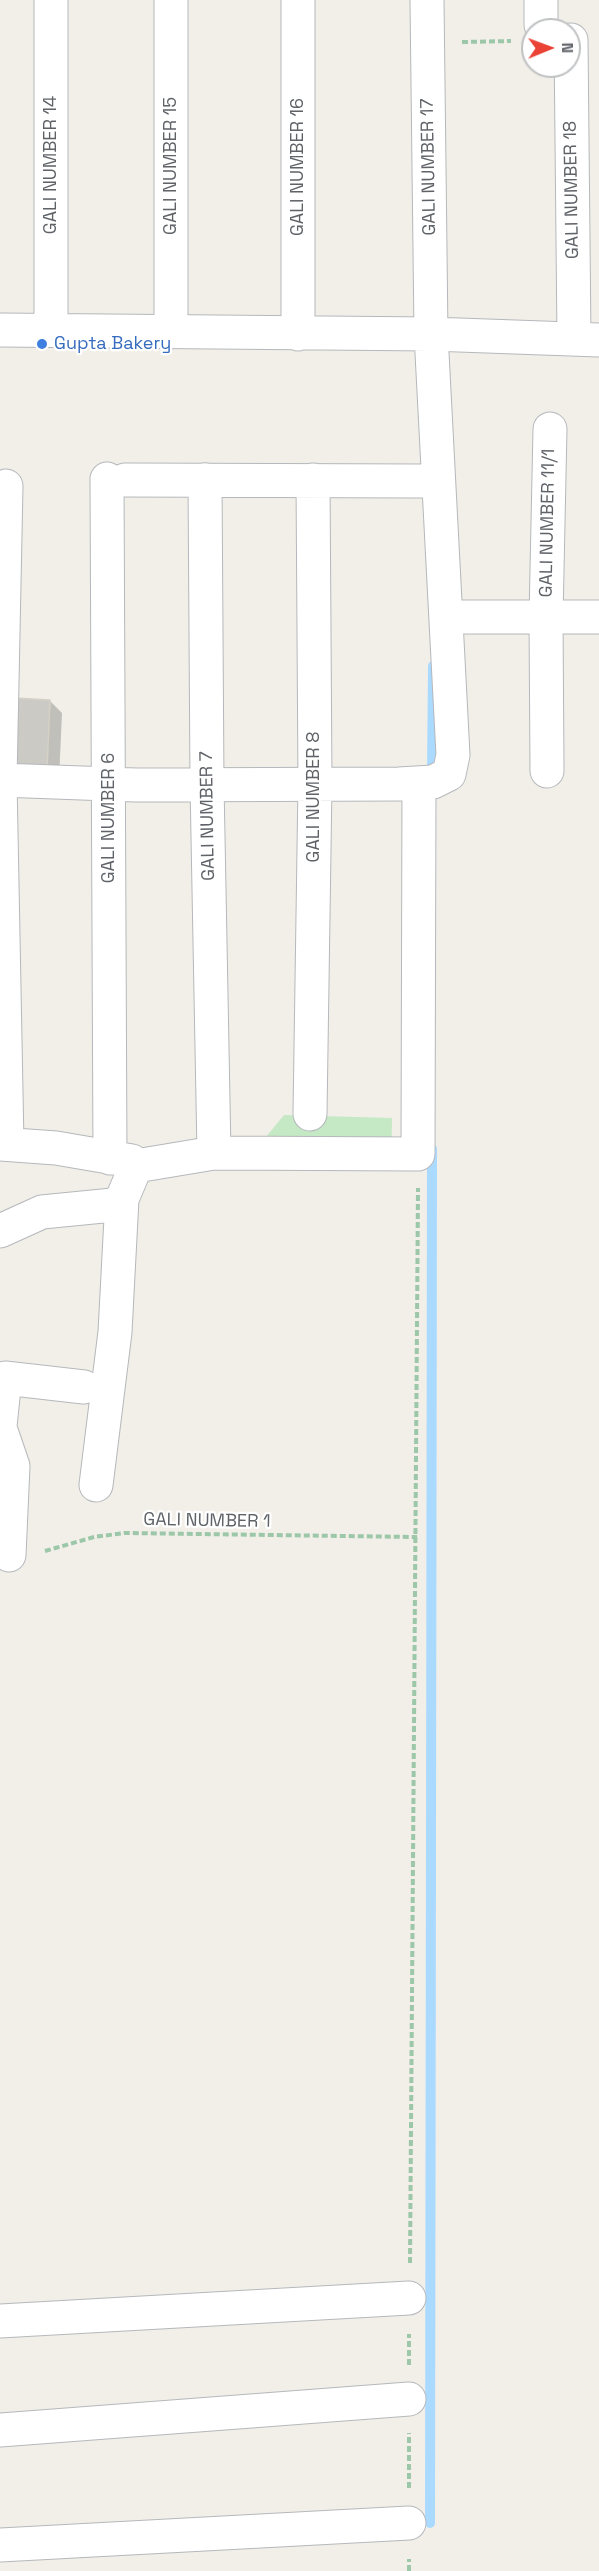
<!DOCTYPE html>
<html>
<head>
<meta charset="utf-8">
<style>
	body { margin:0 }
	#map { position:relative; width:599px; height:2571px; overflow:hidden; background:#f1efe8; font-family:"Space Grotesk",sans-serif }
	canvas { display:block }
	.north { position:absolute; left:521px; top:18px; width:60px; height:60px; box-sizing:border-box; background:#fff; border:2px solid #bfc1c3; border-radius:50%; rotate:89deg; font-size:16px; font-weight:700; line-height:24px; text-align:center; color:#5f6368 }
	.north::after { content:''; display:block; margin:auto; width:21px; height:27px; background:#ea4335; clip-path:polygon(50% 0,100% 100%,50% 72%,0 100%) }
</style>
</head>
<body>
<div id="map">
<canvas width="599" height="2571"></canvas>
<div class="north">N</div>
</div>
<script>
const ctx = document.querySelector('canvas').getContext('2d');
ctx.lineJoin = 'round';
function fillPath(path, color) {
  ctx.fillStyle = color;
  ctx.fill(path, 'evenodd');
}
function toPath(rows) {
  const path = new Path2D();
  for (const r of rows) {
    path.moveTo(r[0], r[1]);
    for (let i = 2; i < r.length; i += 2) path.lineTo(r[i], r[i + 1]);
  }
  return path;
}
function strokePath(path, color, width, dash) {
  ctx.strokeStyle = color;
  ctx.lineWidth = width;
  ctx.lineCap = dash ? 'butt' : 'round';
  ctx.setLineDash(dash || []);
  ctx.stroke(path);
}
function drawText(font, color, halo, rows, align = 'center') {
  ctx.font = font + ' "Space Grotesk",sans-serif';
  ctx.lineWidth = 4.5;
  ctx.setLineDash([]);
  ctx.textBaseline = 'middle';
  ctx.strokeStyle = halo;
  ctx.fillStyle = color;
  for (const [text, x, y, turn = 0] of rows) {
    ctx.save();
    ctx.translate(x, y);
    ctx.rotate((+turn || 0) * Math.PI / 180);
    ctx.textAlign = isNaN(turn) ? turn : align;
    if (halo) ctx.strokeText(text, 0, 0);
    ctx.fillText(text, 0, 0);
    ctx.restore();
  }
}
fillPath(toPath([
	[284,1115,392,1118,391,1167,239,1170]
]), '#c5e8c5');
fillPath(toPath([
	[50,701,62,713,59,780,25,778]
]), '#0003');
strokePath(toPath([
	[432,776,433,666],
	[430,2523,432,1149]
]), '#aadaff', 10);
const building = toPath([
	[15,698,50,700,47,769,11,767,15,698]
]);
fillPath(building, '#cccac5');
strokePath(building, '#d6d1c6', 1.5);
const minor = toPath([
	[171,0,171,332],
	[541,0,541,25],
	[571,40,574,339],
	[0,330,431,334,599,340],
	[51,330,51,0],
	[298,334,298,0],
	[107,479,110,1158],
	[125,480,421,481],
	[205,480,207,784,214,1153],
	[6,486,0,780,7,1144],
	[446,617,599,617],
	[547,771,546,617,550,429],
	[0,780,136,785,399,784,433,782,449,774,453,755,431,334,427,0],
	[310,1114,315,784,313,480],
	[0,1144,56,1148,132,1161],
	[0,1231,42,1212,113,1205,122,1199],
	[0,1426,5,1378,84,1387],
	[0,1428,13,1466,9,1555],
	[96,1485,115,1332,122,1199,136,1166,214,1153,418,1154,419,783],
	[0,2321,409,2298],
	[0,2430,409,2399],
	[0,2545,409,2523]
]);
strokePath(minor, '#b5b8bc', 35);
strokePath(toPath([
	[462,42,511,41],
	[45,1551,94,1537,124,1533,417,1537],
	[410,2263,418,1188],
	[409,2365,409,2334],
	[409,2488,409,2433],
	[409,2571,409,2559]
]), '#9cc7a9', 4, [6, 3]);
strokePath(minor, '#fff', 33);
for (const [x, y, r, color] of [
	[42,344,6,"#3f7fe0"]
]) {
  const dot = new Path2D();
  dot.arc(x, y, r, 0, 2 * Math.PI);
  ctx.fillStyle = color;
  ctx.fill(dot);
  strokePath(dot, '#fff', 2);
}
drawText('18px', '#5f6368', '#fff', [
	["GALI NUMBER 14",51,165,-90],
	["GALI NUMBER 15",171,166,-90],
	["GALI NUMBER 16",298,167,-90],
	["GALI NUMBER 17",429,167,-91],
	["GALI NUMBER 18",572,190,-91],
	["GALI NUMBER 11/1",548,523,-89],
	["GALI NUMBER 8",314,797,-90],
	["GALI NUMBER 7",208,816,-91],
	["GALI NUMBER 6",109,818,-90],
	["GALI NUMBER 1",207,1521,1]
]);
drawText('18px', '#366cbe', '#fff', [
	["Gupta Bakery",54,344]
], 'left');
</script>
</body>
</html>
